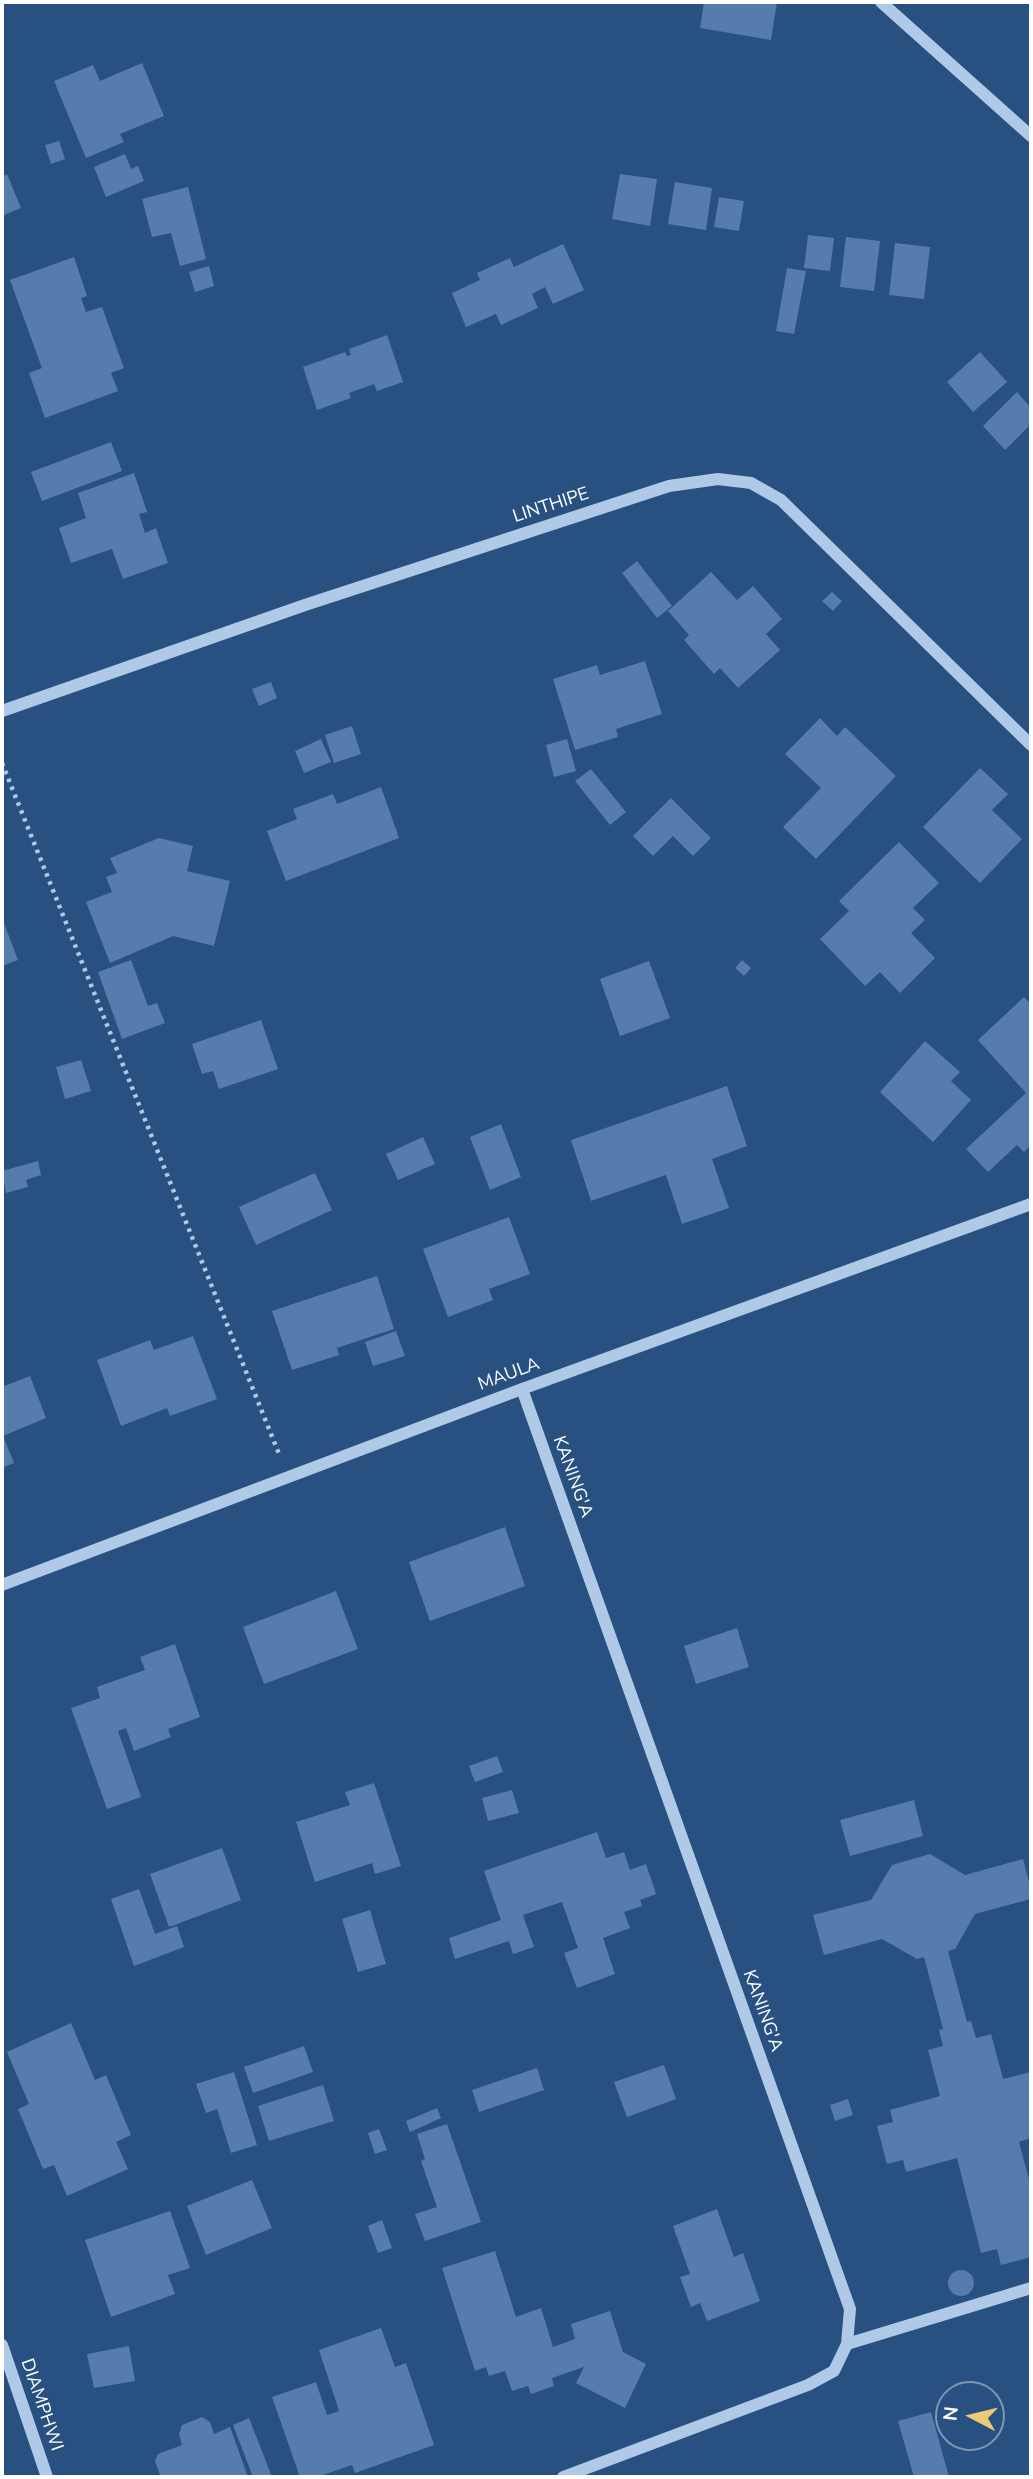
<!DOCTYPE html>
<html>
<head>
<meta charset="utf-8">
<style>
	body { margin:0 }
	#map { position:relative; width:1033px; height:2479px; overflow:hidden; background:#285081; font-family:"Nunito Sans",sans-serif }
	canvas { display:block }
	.frame { position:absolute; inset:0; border:4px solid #fff; pointer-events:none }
	.north { position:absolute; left:935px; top:2381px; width:70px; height:70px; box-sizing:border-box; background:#285081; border:2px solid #7e96b3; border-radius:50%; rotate:277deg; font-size:19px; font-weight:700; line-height:28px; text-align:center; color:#fff }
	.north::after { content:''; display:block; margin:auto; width:24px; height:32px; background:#edca77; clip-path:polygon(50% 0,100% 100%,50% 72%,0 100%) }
</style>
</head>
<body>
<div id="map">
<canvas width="1033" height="2479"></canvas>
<div class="frame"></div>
<div class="north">N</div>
</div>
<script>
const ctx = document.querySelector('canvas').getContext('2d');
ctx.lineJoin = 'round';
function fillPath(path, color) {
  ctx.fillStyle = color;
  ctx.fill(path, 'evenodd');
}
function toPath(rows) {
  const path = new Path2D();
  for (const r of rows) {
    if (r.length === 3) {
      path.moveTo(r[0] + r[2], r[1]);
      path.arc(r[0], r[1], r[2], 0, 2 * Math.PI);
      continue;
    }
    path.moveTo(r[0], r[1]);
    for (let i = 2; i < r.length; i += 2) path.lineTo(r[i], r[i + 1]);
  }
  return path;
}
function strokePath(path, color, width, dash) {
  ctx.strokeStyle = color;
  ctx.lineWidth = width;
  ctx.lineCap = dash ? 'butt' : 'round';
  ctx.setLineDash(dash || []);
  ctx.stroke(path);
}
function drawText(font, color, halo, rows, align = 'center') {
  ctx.font = font + ' "Nunito Sans",sans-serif';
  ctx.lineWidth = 7;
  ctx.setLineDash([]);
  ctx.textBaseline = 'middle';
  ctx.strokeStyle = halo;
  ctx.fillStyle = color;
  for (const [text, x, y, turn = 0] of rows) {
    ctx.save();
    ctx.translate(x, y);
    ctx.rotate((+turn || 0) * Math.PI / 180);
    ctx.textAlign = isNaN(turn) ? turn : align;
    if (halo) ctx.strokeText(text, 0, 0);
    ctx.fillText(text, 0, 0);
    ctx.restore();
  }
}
fillPath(toPath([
	[704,2,777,2,771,40,700,28],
	[142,63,164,116,120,134,124,142,86,158,54,81,93,65,100,81],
	[59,141,65,159,51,164,45,145],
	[125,154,131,169,138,166,144,181,106,197,94,167],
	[7,174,21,208,2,216,2,177],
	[620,174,657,179,650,226,612,219],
	[675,182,712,188,706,230,668,224],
	[188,187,206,259,180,266,171,233,152,237,142,199],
	[719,197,744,201,739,231,714,227],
	[808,235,834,238,830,271,804,268],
	[846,237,880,241,874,291,840,287],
	[895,243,930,247,924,299,889,295],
	[563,244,584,290,553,304,545,287,532,294,538,308,501,325,496,314,466,327,452,293,480,280,477,273,510,258,514,267],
	[74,257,87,296,81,298,86,312,102,307,124,368,111,373,118,391,45,418,29,373,42,368,10,280],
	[209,266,214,286,195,292,189,272],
	[787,268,806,271,794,334,776,331],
	[387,335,403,382,377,391,374,384,349,393,351,398,317,410,303,367,345,352,347,356,351,355,349,349],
	[980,352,1007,382,973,412,947,382],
	[1017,392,1031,408,1031,424,1005,450,983,426],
	[111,442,122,471,42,501,31,472],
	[134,473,147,512,139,514,145,533,156,528,168,563,123,579,112,549,71,563,59,528,86,518,78,493],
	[637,561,672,606,657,618,622,573],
	[711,572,737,600,753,586,782,619,766,634,780,650,738,688,720,668,714,674,684,640,689,635,668,611],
	[832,592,842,601,833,611,822,601],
	[645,661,662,714,616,729,618,737,575,750,553,679,597,665,600,675],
	[271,682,277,698,259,706,252,689],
	[820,718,837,736,845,727,896,776,816,859,783,827,821,788,785,754],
	[352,726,361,754,334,763,325,735],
	[321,739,331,762,304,773,295,751],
	[567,739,576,771,554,777,546,745],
	[980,768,1008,794,992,810,1022,839,980,883,923,827],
	[591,769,626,812,610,825,575,781],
	[381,787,399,838,286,881,267,831,297,819,293,809,333,794,337,804],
	[671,798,711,838,693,856,673,836,653,856,633,836],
	[159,838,193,846,187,871,230,881,214,946,173,936,110,963,86,902,112,892,106,877,117,873,110,858],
	[899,842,939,883,913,908,925,920,911,933,935,958,900,993,880,972,865,986,820,939,849,911,839,901],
	[2,918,18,960,2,966],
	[131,960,148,1006,157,1003,165,1023,122,1039,98,972],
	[742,960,751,968,744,976,735,968],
	[649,961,670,1018,620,1036,600,979],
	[1024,997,1031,1004,1031,1145,1024,1152,1017,1145,988,1172,966,1149,1026,1093,978,1040],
	[261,1020,278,1069,219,1089,213,1071,202,1074,192,1044],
	[925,1041,960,1072,951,1081,971,1100,933,1142,880,1092],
	[81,1060,91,1091,65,1099,56,1067],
	[727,1086,747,1146,712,1159,729,1208,682,1224,666,1175,591,1201,571,1140],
	[501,1124,521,1177,490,1190,470,1137],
	[423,1137,435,1164,398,1180,386,1154],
	[38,1161,41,1175,26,1180,28,1187,6,1193,2,1171],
	[315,1173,332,1210,256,1245,239,1207],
	[509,1217,530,1274,489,1289,493,1300,448,1317,423,1249],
	[377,1276,394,1329,337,1348,339,1355,292,1370,272,1311],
	[396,1331,405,1356,373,1366,365,1342],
	[193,1336,217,1399,170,1416,167,1408,121,1426,97,1360,150,1340,154,1350],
	[30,1376,46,1418,3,1436,14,1463,2,1468,2,1387],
	[505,1527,525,1586,430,1621,409,1562],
	[336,1591,358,1649,264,1684,243,1627],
	[737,1628,749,1667,696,1684,684,1646],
	[175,1644,200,1717,168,1729,171,1737,134,1751,126,1728,118,1731,141,1797,107,1809,71,1708,100,1698,97,1687,145,1670,140,1657],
	[497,1756,503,1772,475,1782,469,1766],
	[374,1783,401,1866,375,1874,372,1863,315,1882,296,1822,350,1805,345,1792],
	[512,1790,519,1813,488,1821,482,1798],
	[914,1800,923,1836,850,1856,840,1820],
	[597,1832,606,1858,624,1852,630,1870,646,1864,656,1894,640,1900,642,1906,624,1912,630,1928,603,1938,615,1974,577,1988,564,1953,578,1948,562,1902,523,1915,534,1947,513,1954,509,1941,455,1959,449,1938,501,1920,484,1871],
	[222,1848,241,1900,169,1927,150,1874],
	[930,1854,965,1875,1023,1859,1031,1890,1031,1899,975,1914,955,1949,948,1951,967,2022,971,2021,976,2038,991,2034,1003,2079,1031,2072,1031,2138,1019,2142,1031,2187,1031,2257,1001,2265,997,2249,981,2253,957,2158,906,2172,903,2160,887,2164,877,2126,893,2122,890,2110,940,2096,928,2050,943,2046,939,2030,943,2029,924,1957,917,1959,882,1939,824,1955,813,1915,871,1900,892,1865],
	[139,1889,155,1934,177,1926,184,1947,134,1966,111,1899],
	[370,1910,386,1964,358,1972,342,1919],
	[71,2023,95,2080,106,2075,131,2135,116,2142,128,2169,67,2196,54,2165,43,2169,18,2109,29,2104,7,2052],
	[304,2046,313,2072,253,2093,244,2067],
	[664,2065,676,2099,627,2117,614,2082],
	[537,2068,544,2090,479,2112,472,2090],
	[234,2072,257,2145,231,2153,217,2109,206,2113,196,2084],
	[323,2085,334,2121,269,2141,258,2106],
	[848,2099,853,2115,835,2121,830,2105],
	[437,2108,441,2118,410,2132,406,2121],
	[447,2124,481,2222,425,2241,415,2214,437,2207,421,2161,425,2159,417,2134],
	[379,2129,387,2150,375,2154,368,2133],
	[252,2180,272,2228,206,2255,187,2206],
	[717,2209,734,2257,743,2253,760,2301,707,2321,700,2303,691,2307,680,2277,690,2274,673,2226],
	[170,2211,190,2268,168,2275,175,2294,111,2317,85,2240],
	[382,2220,392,2248,378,2253,368,2226],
	[495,2251,516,2317,541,2308,553,2347,575,2339,571,2324,610,2311,623,2352,646,2364,625,2408,576,2383,584,2367,552,2378,554,2386,531,2394,528,2386,512,2391,505,2371,489,2376,486,2367,475,2371,442,2268],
	[961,2283,13],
	[381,2328,395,2367,406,2363,434,2445,355,2473,352,2465,317,2477,300,2477,272,2397,316,2382,327,2415,339,2411,319,2350],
	[129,2346,135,2381,94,2388,87,2354],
	[931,2412,949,2477,914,2477,898,2421],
	[202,2417,210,2422,214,2434,230,2427,248,2477,160,2475,155,2461,158,2454,182,2445,179,2434,182,2425],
	[249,2418,272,2477,253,2477,233,2425]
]), '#557cac');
strokePath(toPath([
	[2,763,279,1454]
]), '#b0c9e6', 4.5, [3.5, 5]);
strokePath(toPath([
	[881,2,1031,136],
	[2,711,305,605,669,486,718,479,751,483,781,500,1031,745],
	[522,1389,850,2309,847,2344,834,2371,808,2385,563,2477],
	[2,1585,522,1389,1031,1204],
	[847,2344,1031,2288],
	[2,2345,47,2477]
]), '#b0c9e6', 12);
drawText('18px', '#fff', '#285081', [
	["LINTHIPE",551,506,-18],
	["MAULA",509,1375,-20],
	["KANING'A",572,1477,70],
	["KANING'A",762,2011,70],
	["DIAMPHWI",41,2405,71]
]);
</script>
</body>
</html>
